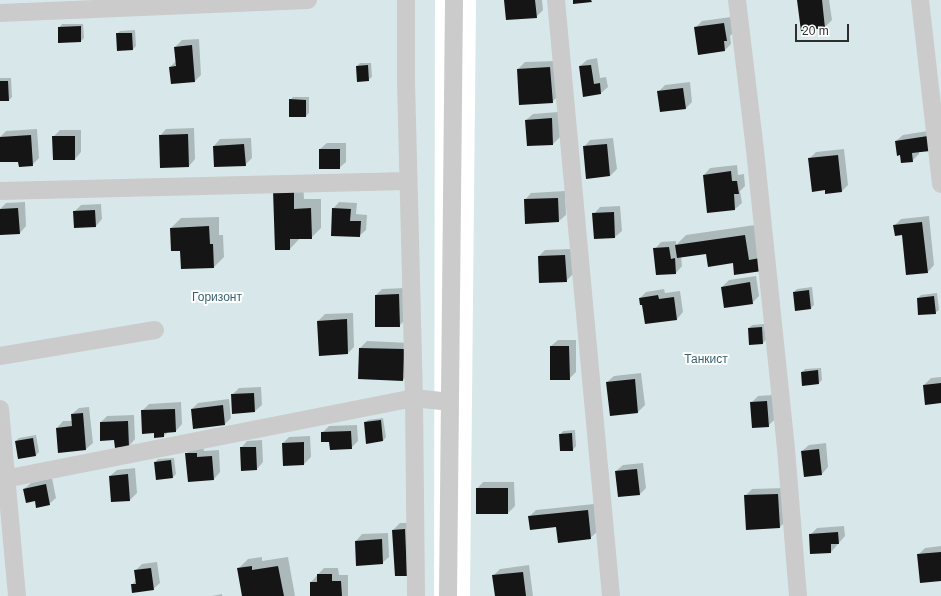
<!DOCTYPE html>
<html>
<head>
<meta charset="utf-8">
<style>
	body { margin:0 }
	#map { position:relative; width:941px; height:596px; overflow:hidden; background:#fff; font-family:Helvetica,sans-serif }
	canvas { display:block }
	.scale { position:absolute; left:795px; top:24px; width:54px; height:18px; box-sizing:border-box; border:2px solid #2e2e2e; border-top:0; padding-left:5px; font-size:12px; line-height:14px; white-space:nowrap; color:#2e2e2e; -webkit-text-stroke:3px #fff; paint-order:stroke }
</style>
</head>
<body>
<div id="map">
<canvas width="941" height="596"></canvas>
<div class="scale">20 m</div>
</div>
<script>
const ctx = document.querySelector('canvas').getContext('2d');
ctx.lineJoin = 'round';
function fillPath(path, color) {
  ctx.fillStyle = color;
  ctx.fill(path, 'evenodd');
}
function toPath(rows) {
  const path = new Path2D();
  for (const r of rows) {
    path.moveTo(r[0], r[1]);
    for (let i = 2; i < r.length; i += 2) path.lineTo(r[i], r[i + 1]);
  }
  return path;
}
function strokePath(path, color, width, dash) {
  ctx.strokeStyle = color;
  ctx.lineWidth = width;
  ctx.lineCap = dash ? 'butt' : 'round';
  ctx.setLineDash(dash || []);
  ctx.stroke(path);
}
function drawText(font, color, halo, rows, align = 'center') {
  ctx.font = font + ' Helvetica,sans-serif';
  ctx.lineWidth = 4;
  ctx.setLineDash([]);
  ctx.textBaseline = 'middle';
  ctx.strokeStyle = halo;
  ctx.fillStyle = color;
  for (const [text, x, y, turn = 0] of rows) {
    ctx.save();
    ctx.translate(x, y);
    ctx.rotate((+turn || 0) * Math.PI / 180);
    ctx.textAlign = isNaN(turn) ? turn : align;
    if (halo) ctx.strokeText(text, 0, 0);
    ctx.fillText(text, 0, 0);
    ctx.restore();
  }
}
fillPath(toPath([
	[0,0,435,0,434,596,0,596],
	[476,0,941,0,941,596,470,596]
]), '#d8e8ea');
fillPath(toPath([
	[505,0,542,0,543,10,536,17],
	[798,0,829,0,832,20,825,27,802,30],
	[731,17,733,33,730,36,731,44,725,50,695,28,702,21],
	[62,24,83,24,84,38,81,41,59,28],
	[135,30,136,46,133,49,117,34,120,31],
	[199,39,201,75,195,81,170,67,176,61,175,47,182,40],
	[597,58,600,78,606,77,608,87,601,93,584,96,580,66,587,60],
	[557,61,559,95,552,102,518,69,525,62],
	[360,63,371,63,372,77,368,80,357,66],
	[0,78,11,78,12,97,9,100,0,100],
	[690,82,692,102,686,108,658,92,665,85],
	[293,97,309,97,309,113,306,116,290,100],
	[558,112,560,137,553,144,528,145,526,120,533,114],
	[194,128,195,159,189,166,160,136,166,129],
	[37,129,39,158,32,165,19,161,0,148,0,137,6,131],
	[60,130,81,130,81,152,75,159,53,137],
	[934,130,919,151,919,154,912,161,901,154,896,141,903,135],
	[251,138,252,158,245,165,215,166,214,146,220,139],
	[613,138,617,169,610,176,584,147,590,140],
	[327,143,346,143,346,162,339,168,320,149],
	[844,149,848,185,842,191,825,189,809,159,816,152],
	[737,165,738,175,744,174,745,186,740,191,742,203,735,209,708,212,704,175,710,168],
	[303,180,304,199,321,199,321,228,311,238,300,238,290,249,274,190],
	[565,191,566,215,559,221,525,200,531,193],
	[25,202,26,226,20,233,0,222,0,209,6,203],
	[339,202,357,203,356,214,367,215,366,230,359,236,333,209],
	[101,204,102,219,96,226,74,212,81,205],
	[620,206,622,231,615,237,594,214,600,207],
	[929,216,934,265,928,272,903,234,894,226,901,219],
	[219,217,219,235,223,235,224,257,214,267,182,268,181,250,171,228,181,218],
	[755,225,771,260,734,262,707,252,681,256,682,266,676,273,655,249,661,242,676,241,676,245,686,235],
	[572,249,573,274,566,281,539,256,545,250],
	[756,276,759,296,752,303,722,287,729,280],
	[812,287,814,305,811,308,794,292,797,289],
	[405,288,406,319,399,326,376,295,382,289],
	[664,289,665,293,680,291,683,312,677,319,643,304,640,298,646,292],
	[937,293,939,310,935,313,918,298,921,295],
	[353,313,354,347,348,353,318,321,325,314],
	[764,324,766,340,763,343,749,328,752,325],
	[558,340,576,340,576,372,569,379,551,346],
	[367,341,411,343,409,373,403,380,360,348],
	[821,368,822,380,819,383,802,372,805,369],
	[641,373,645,405,638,412,611,414,607,382,614,376],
	[941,377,941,402,924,385,931,378],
	[261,387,262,405,255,411,233,413,232,395,239,388],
	[773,395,775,419,768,426,751,403,758,396],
	[229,399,231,418,225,424,192,409,198,403],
	[181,402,182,424,176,431,169,431,164,436,155,432,142,411,149,404],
	[89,407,93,443,86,449,57,428,63,421,73,421,72,414,79,408],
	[134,415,135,439,129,446,115,439,101,422,107,416],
	[383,418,386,437,383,441,367,442,365,423,368,420],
	[357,425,358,441,351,448,330,441,322,433,329,426],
	[575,430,576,446,573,450,561,450,560,435,563,431],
	[36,435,39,452,36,455,16,441,19,438],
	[310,436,311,457,304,464,283,443,289,437],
	[262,440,263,462,257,469,241,448,247,441],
	[826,443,828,467,822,474,802,451,809,445],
	[203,446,204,451,219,450,220,472,214,479,186,454,193,447],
	[174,458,176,474,173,477,157,479,155,463,158,459],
	[643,463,646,488,640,494,616,471,623,465],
	[135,468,137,493,130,500,112,501,110,476,117,470],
	[52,478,56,498,49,504,36,500,24,489,31,483],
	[483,482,514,482,515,506,508,513,477,489],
	[785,488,787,520,780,527,745,496,752,489],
	[594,504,597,532,590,538,529,517,536,510],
	[400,523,411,523,407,575,393,530],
	[844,526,845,536,831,552,810,535,817,528],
	[388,533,389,557,382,563,356,541,362,534],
	[941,546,941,580,918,555,925,548],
	[262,557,262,561,288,557,295,596,243,596,238,569,248,559],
	[157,562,160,583,153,589,132,585,136,580,135,571,142,564],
	[529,565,533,596,496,596,493,576,500,569],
	[324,568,338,568,339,575,348,575,348,596,311,596,311,582],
	[222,594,222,596,212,596]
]), '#0003');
fillPath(toPath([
	[504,0,535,0,537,18,506,20],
	[573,0,591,0,592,2,573,4],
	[797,0,822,0,825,28,801,31],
	[724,23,727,41,724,41,725,51,698,55,694,27],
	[81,26,81,42,58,43,58,27],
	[116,33,132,33,133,50,117,51],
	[192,45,195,82,171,84,169,67,176,66,174,47],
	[368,65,369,81,357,82,356,66],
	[591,65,594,84,600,83,601,94,583,97,579,66],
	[550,67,553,103,519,105,517,69],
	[0,81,8,81,9,101,0,101],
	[683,88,686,109,660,112,657,91],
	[289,99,306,100,306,117,289,117],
	[552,118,553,145,527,146,525,120],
	[188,134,189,167,160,168,159,135],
	[31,135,33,166,19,167,18,162,0,162,0,137],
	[52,136,75,136,75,160,53,160],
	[928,136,930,151,912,153,913,162,901,163,900,155,897,156,895,141],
	[244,144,246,166,214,167,213,146],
	[607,144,610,176,586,179,583,146],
	[319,149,340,149,340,169,319,169],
	[838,155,842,192,825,194,825,190,812,192,808,158],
	[731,171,732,181,737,181,739,194,734,194,735,210,707,213,703,175],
	[294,189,294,209,311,208,312,239,290,239,290,250,275,250,273,190],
	[558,198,559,222,525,224,524,199],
	[18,208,20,234,0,235,0,209],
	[332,208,351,209,350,221,361,221,360,237,331,236],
	[95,210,96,227,74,228,73,211],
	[614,212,615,238,594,239,592,213],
	[922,222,928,273,906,275,902,235,895,236,893,225],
	[209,226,210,244,213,244,214,268,181,269,180,251,171,251,170,228],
	[745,235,749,260,760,258,762,271,734,275,733,263,708,267,706,254,677,258,675,245],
	[669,247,671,259,675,258,676,274,656,275,653,248],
	[565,255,567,282,539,283,538,256],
	[750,282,753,304,724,308,721,287],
	[809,290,811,309,795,311,793,292],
	[399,294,400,327,375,327,375,295],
	[658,295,659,299,674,297,677,320,645,324,642,305,640,305,639,298],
	[934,296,936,314,918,315,917,298],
	[347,319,348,354,319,356,317,321],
	[762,327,763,344,749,345,748,328],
	[550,346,569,346,570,380,550,380],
	[359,348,404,349,403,381,358,379],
	[818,370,819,384,802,386,801,372],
	[635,379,638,413,610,416,606,382],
	[941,383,941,403,925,405,923,385],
	[254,393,255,412,232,414,231,394],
	[767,401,769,427,752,428,750,402],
	[223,405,225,425,193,429,191,409],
	[175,409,176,432,164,433,164,437,154,438,154,433,142,434,141,410],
	[83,413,86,450,58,453,56,428,72,426,71,414],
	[381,420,383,441,366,444,364,422],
	[128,421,129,447,115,448,114,440,100,441,100,422],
	[351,431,352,449,330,450,329,442,321,442,321,432],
	[572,433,573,451,560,451,559,434],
	[33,438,36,456,18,459,15,441],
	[304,442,304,465,283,466,282,443],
	[240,447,256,447,257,470,241,471],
	[819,449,822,475,804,477,801,451],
	[185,453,197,453,197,457,212,456,214,480,188,482],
	[171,460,173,478,156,480,154,462],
	[637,469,640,495,618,497,615,471],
	[128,474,130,501,111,502,109,476],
	[46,484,50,505,36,508,35,501,26,503,23,489],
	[476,488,508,488,508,514,476,514],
	[778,494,780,528,746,530,744,495],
	[588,510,591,539,558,543,556,527,530,530,528,516],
	[405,529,407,576,395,576,392,530],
	[838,532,839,544,831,544,831,553,810,554,809,534],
	[382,539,383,564,356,566,355,541],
	[941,552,941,581,920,583,917,554],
	[252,566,252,570,278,566,284,596,242,596,237,568],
	[151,568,154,590,132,593,131,584,136,584,134,570],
	[523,572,526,596,495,596,492,575],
	[317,574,332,574,332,581,341,581,342,596,310,596,310,582,317,582]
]), '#151515');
strokePath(toPath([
	[406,0,406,81,414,398,416,596],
	[556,0,611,596],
	[737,0,755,150,786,449,798,596],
	[920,0,941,184],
	[0,13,308,0],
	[0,191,407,181],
	[0,356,155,330],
	[0,409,17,596],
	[0,480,414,398,450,402],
	[448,596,454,0]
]), '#cbcbcb', 18);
drawText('12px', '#37636f', '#fff', [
	["Горизонт",217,298],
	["Танкист",706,360]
]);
</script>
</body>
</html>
